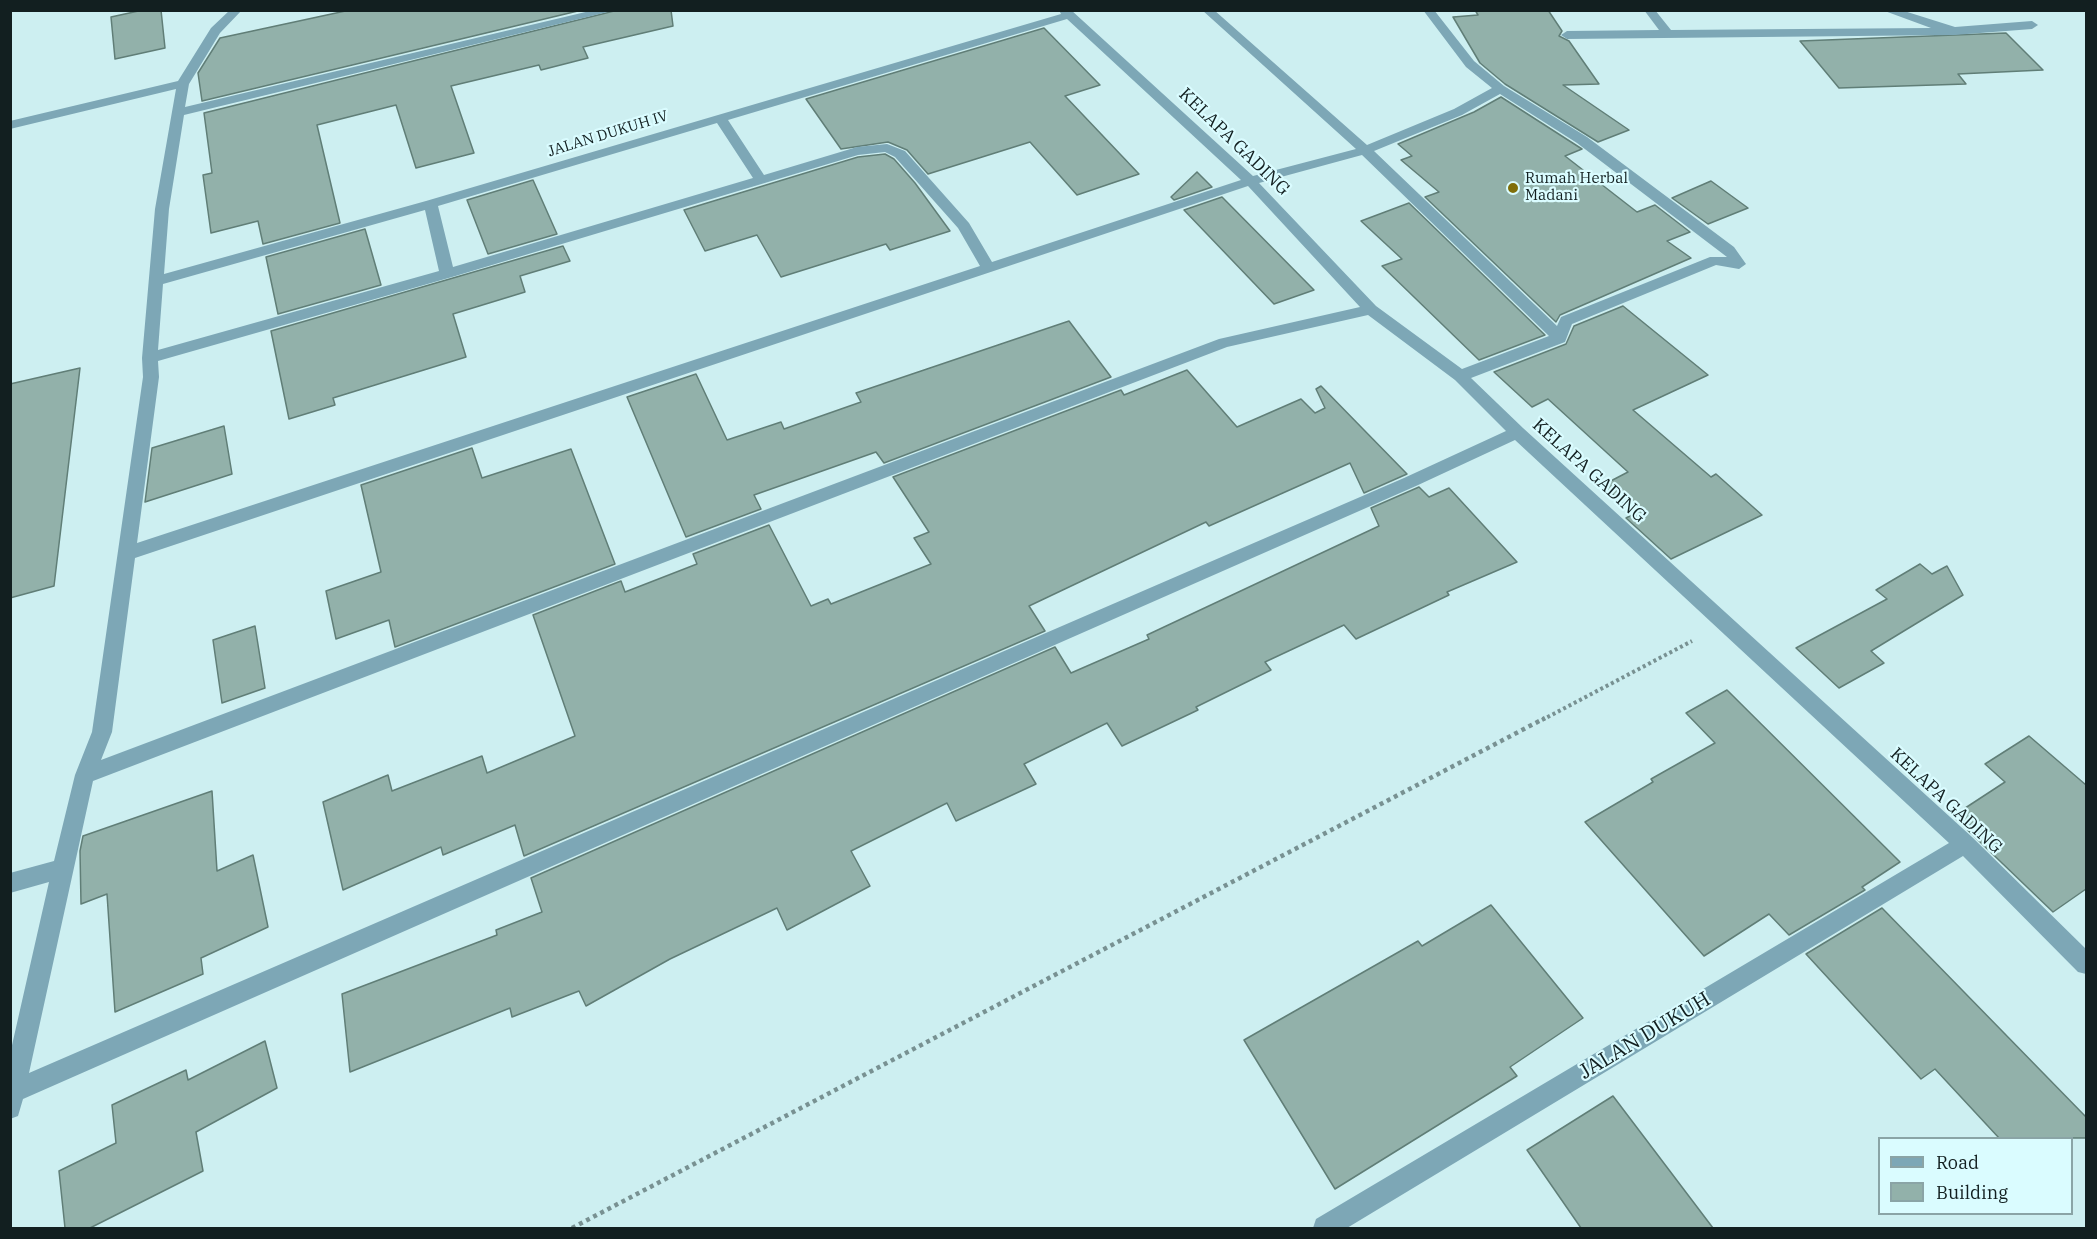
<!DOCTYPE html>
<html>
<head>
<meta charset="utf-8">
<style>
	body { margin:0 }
	#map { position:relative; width:2097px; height:1239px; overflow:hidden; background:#cdeff1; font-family:"IBM Plex Serif",serif }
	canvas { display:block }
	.frame { position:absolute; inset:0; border:12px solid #121f20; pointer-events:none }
	.legend { position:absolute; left:1878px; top:1137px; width:195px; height:78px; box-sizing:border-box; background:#dafcff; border:2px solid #8aa4a6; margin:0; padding:8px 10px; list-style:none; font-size:18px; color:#121f20 }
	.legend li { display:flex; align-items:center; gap:12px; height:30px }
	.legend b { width:30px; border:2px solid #8aa4a6 }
</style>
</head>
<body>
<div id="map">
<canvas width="2097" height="1239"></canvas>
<div class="frame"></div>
<ul class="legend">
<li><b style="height:8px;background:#7da7b6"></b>Road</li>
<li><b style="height:16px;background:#92b1aa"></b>Building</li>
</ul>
</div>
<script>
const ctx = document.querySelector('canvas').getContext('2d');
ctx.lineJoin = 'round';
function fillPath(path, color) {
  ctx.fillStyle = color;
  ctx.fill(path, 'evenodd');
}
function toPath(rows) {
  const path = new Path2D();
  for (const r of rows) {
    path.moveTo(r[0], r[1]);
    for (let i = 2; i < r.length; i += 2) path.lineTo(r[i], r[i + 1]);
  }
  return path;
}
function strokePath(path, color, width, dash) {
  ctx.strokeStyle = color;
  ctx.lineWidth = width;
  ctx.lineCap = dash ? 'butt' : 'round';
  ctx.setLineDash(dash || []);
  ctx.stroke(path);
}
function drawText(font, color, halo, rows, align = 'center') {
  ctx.font = font + ' "IBM Plex Serif",serif';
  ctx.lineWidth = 4.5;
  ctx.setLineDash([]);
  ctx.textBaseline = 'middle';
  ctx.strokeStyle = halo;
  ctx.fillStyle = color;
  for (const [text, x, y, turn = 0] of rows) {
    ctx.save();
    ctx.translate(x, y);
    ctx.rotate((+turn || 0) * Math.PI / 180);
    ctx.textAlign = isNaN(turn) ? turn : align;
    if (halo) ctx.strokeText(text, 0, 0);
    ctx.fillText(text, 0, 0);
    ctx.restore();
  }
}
const building = toPath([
	[143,10,161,10,165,48,115,59,111,17,143,10],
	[350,10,582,10,202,101,198,73,220,38,350,10],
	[618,10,671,10,673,26,583,47,588,58,541,70,539,65,451,86,474,153,416,168,396,105,317,125,340,223,263,244,258,221,211,233,203,175,212,173,204,113,618,10],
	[1475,10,1548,10,1562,31,1559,36,1569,41,1599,84,1563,85,1629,130,1598,142,1505,84,1480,63,1453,17,1478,15,1475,10],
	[1044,28,1100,85,1065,96,1139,174,1077,195,1030,142,928,174,907,150,888,142,841,149,806,99,1044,28],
	[2006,33,2043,70,1958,74,1966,84,1839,88,1800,41,2006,33],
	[1501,97,1582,149,1565,156,1637,212,1655,205,1690,232,1667,241,1691,258,1560,315,1556,322,1425,197,1439,192,1401,160,1412,156,1398,144,1474,112,1501,97],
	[885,154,894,159,915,183,950,231,890,250,886,244,781,277,757,235,705,251,684,210,858,157,885,154],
	[1197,172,1212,187,1174,200,1171,197,1197,172],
	[533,180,557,234,488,254,467,200,533,180],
	[1711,181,1748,208,1708,224,1672,198,1711,181],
	[1222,197,1314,290,1274,304,1184,210,1222,197],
	[1409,203,1545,335,1479,360,1382,266,1402,259,1361,221,1409,203],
	[365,229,381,285,278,314,266,257,365,229],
	[563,246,570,261,520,276,525,292,453,314,466,357,333,398,335,405,289,419,271,331,563,246],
	[1623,306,1708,375,1633,410,1711,477,1716,474,1762,515,1671,559,1626,518,1634,514,1603,485,1628,472,1548,399,1532,407,1494,372,1566,344,1574,326,1623,306],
	[1069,321,1111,377,884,463,876,452,754,495,761,509,686,537,627,397,696,374,727,440,781,422,784,429,861,402,856,393,1069,321],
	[80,368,54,586,10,598,10,384,80,368],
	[1187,370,1237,427,1301,399,1315,413,1325,408,1316,389,1321,386,1407,474,1364,493,1350,463,1209,526,1206,522,1029,606,1045,631,524,856,515,825,443,855,441,847,343,890,323,802,388,775,392,791,482,756,487,773,575,736,533,615,621,581,625,592,697,564,693,554,769,525,811,606,828,599,831,604,931,564,914,538,929,532,893,477,1121,390,1124,395,1187,370],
	[224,426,232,474,145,502,152,448,224,426],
	[472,448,482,478,571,449,615,564,395,647,389,620,336,639,326,591,381,572,361,485,472,448],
	[1419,487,1429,497,1449,488,1517,562,1447,592,1449,595,1356,639,1344,625,1265,662,1271,670,1196,707,1198,710,1122,746,1107,723,1024,764,1036,784,956,821,947,803,851,851,870,886,787,930,777,908,670,959,586,1006,579,991,512,1017,510,1008,350,1072,342,994,497,935,496,930,542,912,531,878,1055,647,1071,673,1149,639,1147,635,1379,526,1371,508,1419,487],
	[1920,564,1932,574,1947,566,1963,595,1871,651,1884,663,1839,688,1796,648,1887,599,1876,590,1920,564],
	[255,626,265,688,222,703,213,640,255,626],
	[1727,690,1900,862,1862,887,1865,890,1789,935,1769,914,1704,956,1585,822,1653,782,1651,779,1715,743,1686,713,1727,690],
	[2029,736,2086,785,2086,889,2053,912,1953,816,2005,782,1985,764,2029,736],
	[212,791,217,871,253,855,268,927,201,958,203,974,115,1012,107,894,81,904,80,851,83,836,212,791],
	[1491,905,1583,1018,1510,1067,1517,1076,1335,1189,1244,1040,1418,941,1422,946,1491,905],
	[1882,908,2086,1117,2086,1138,1999,1138,1935,1069,1921,1079,1806,954,1882,908],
	[265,1041,277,1088,196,1132,203,1171,90,1228,65,1228,59,1171,116,1143,112,1105,186,1070,188,1080,265,1041],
	[1613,1096,1713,1228,1581,1228,1527,1150,1613,1096]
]);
fillPath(building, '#92b1aa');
strokePath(building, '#607e77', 1.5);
strokePath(toPath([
	[1542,720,1692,641]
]), '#789192', 4, [3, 3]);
strokePath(toPath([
	[572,1228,1545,718]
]), '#789192', 4.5, [4, 4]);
fillPath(toPath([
	[230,10,242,10,220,33,189,84,185,107,594,10,616,10,184,115,169,209,164,274,426,201,1061,14,1059,10,1071,10,1253,176,1356,149,1202,10,1214,10,1367,145,1454,109,1492,88,1466,67,1423,10,1434,10,1474,61,1504,86,1587,137,1734,247,1746,264,1739,269,1716,265,1572,324,1565,342,1471,378,1523,428,1972,837,2086,949,2086,974,2078,972,1963,856,1347,1228,1313,1228,1316,1219,1949,843,1515,440,1416,486,23,1099,18,1116,10,1119,10,1054,49,882,10,893,10,873,54,861,75,775,92,732,143,377,142,358,155,209,176,89,10,129,10,121,178,81,211,28,230,10],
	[1067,19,1241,180,992,262,969,223,905,151,887,144,857,147,764,175,728,120,1067,19],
	[1500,94,1577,143,1727,257,1710,257,1561,317,1557,326,1374,151,1462,115,1500,94],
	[717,123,753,178,453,267,438,206,717,123],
	[885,152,895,157,958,228,980,266,137,543,159,377,158,361,452,277,858,155,885,152],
	[1362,155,1549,336,1462,369,1376,306,1259,183,1362,155],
	[1248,186,1360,307,1219,339,101,760,112,732,135,558,1248,186],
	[425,210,439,271,158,350,163,284,425,210],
	[1368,315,1455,380,1506,431,1404,478,29,1073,93,781,1227,347,1368,315],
	[1644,10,1655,10,1671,30,1931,28,1882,10,1901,10,1955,27,2032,21,2038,25,2032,29,1954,35,1567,39,1561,35,1567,31,1659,30,1644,10]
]), '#7da7b6');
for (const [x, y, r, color] of [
	[1513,188,6,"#806e0a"]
]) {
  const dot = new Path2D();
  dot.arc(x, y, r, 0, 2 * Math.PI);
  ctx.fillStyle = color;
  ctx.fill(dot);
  strokePath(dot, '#dafcff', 2);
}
drawText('15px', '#121f20', '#dafcff', [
	["JALAN DUKUH IV",608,134,-17]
]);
drawText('15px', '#121f20', '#dafcff', [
	["Rumah Herbal",1525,179],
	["Madani",1525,196]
], 'left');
drawText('18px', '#121f20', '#dafcff', [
	["KELAPA GADING",1234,142,44],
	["KELAPA GADING",1589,471,42],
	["KELAPA GADING",1946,801,43]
]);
drawText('21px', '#121f20', '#dafcff', [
	["JALAN DUKUH",1645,1036,-31]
]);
</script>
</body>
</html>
